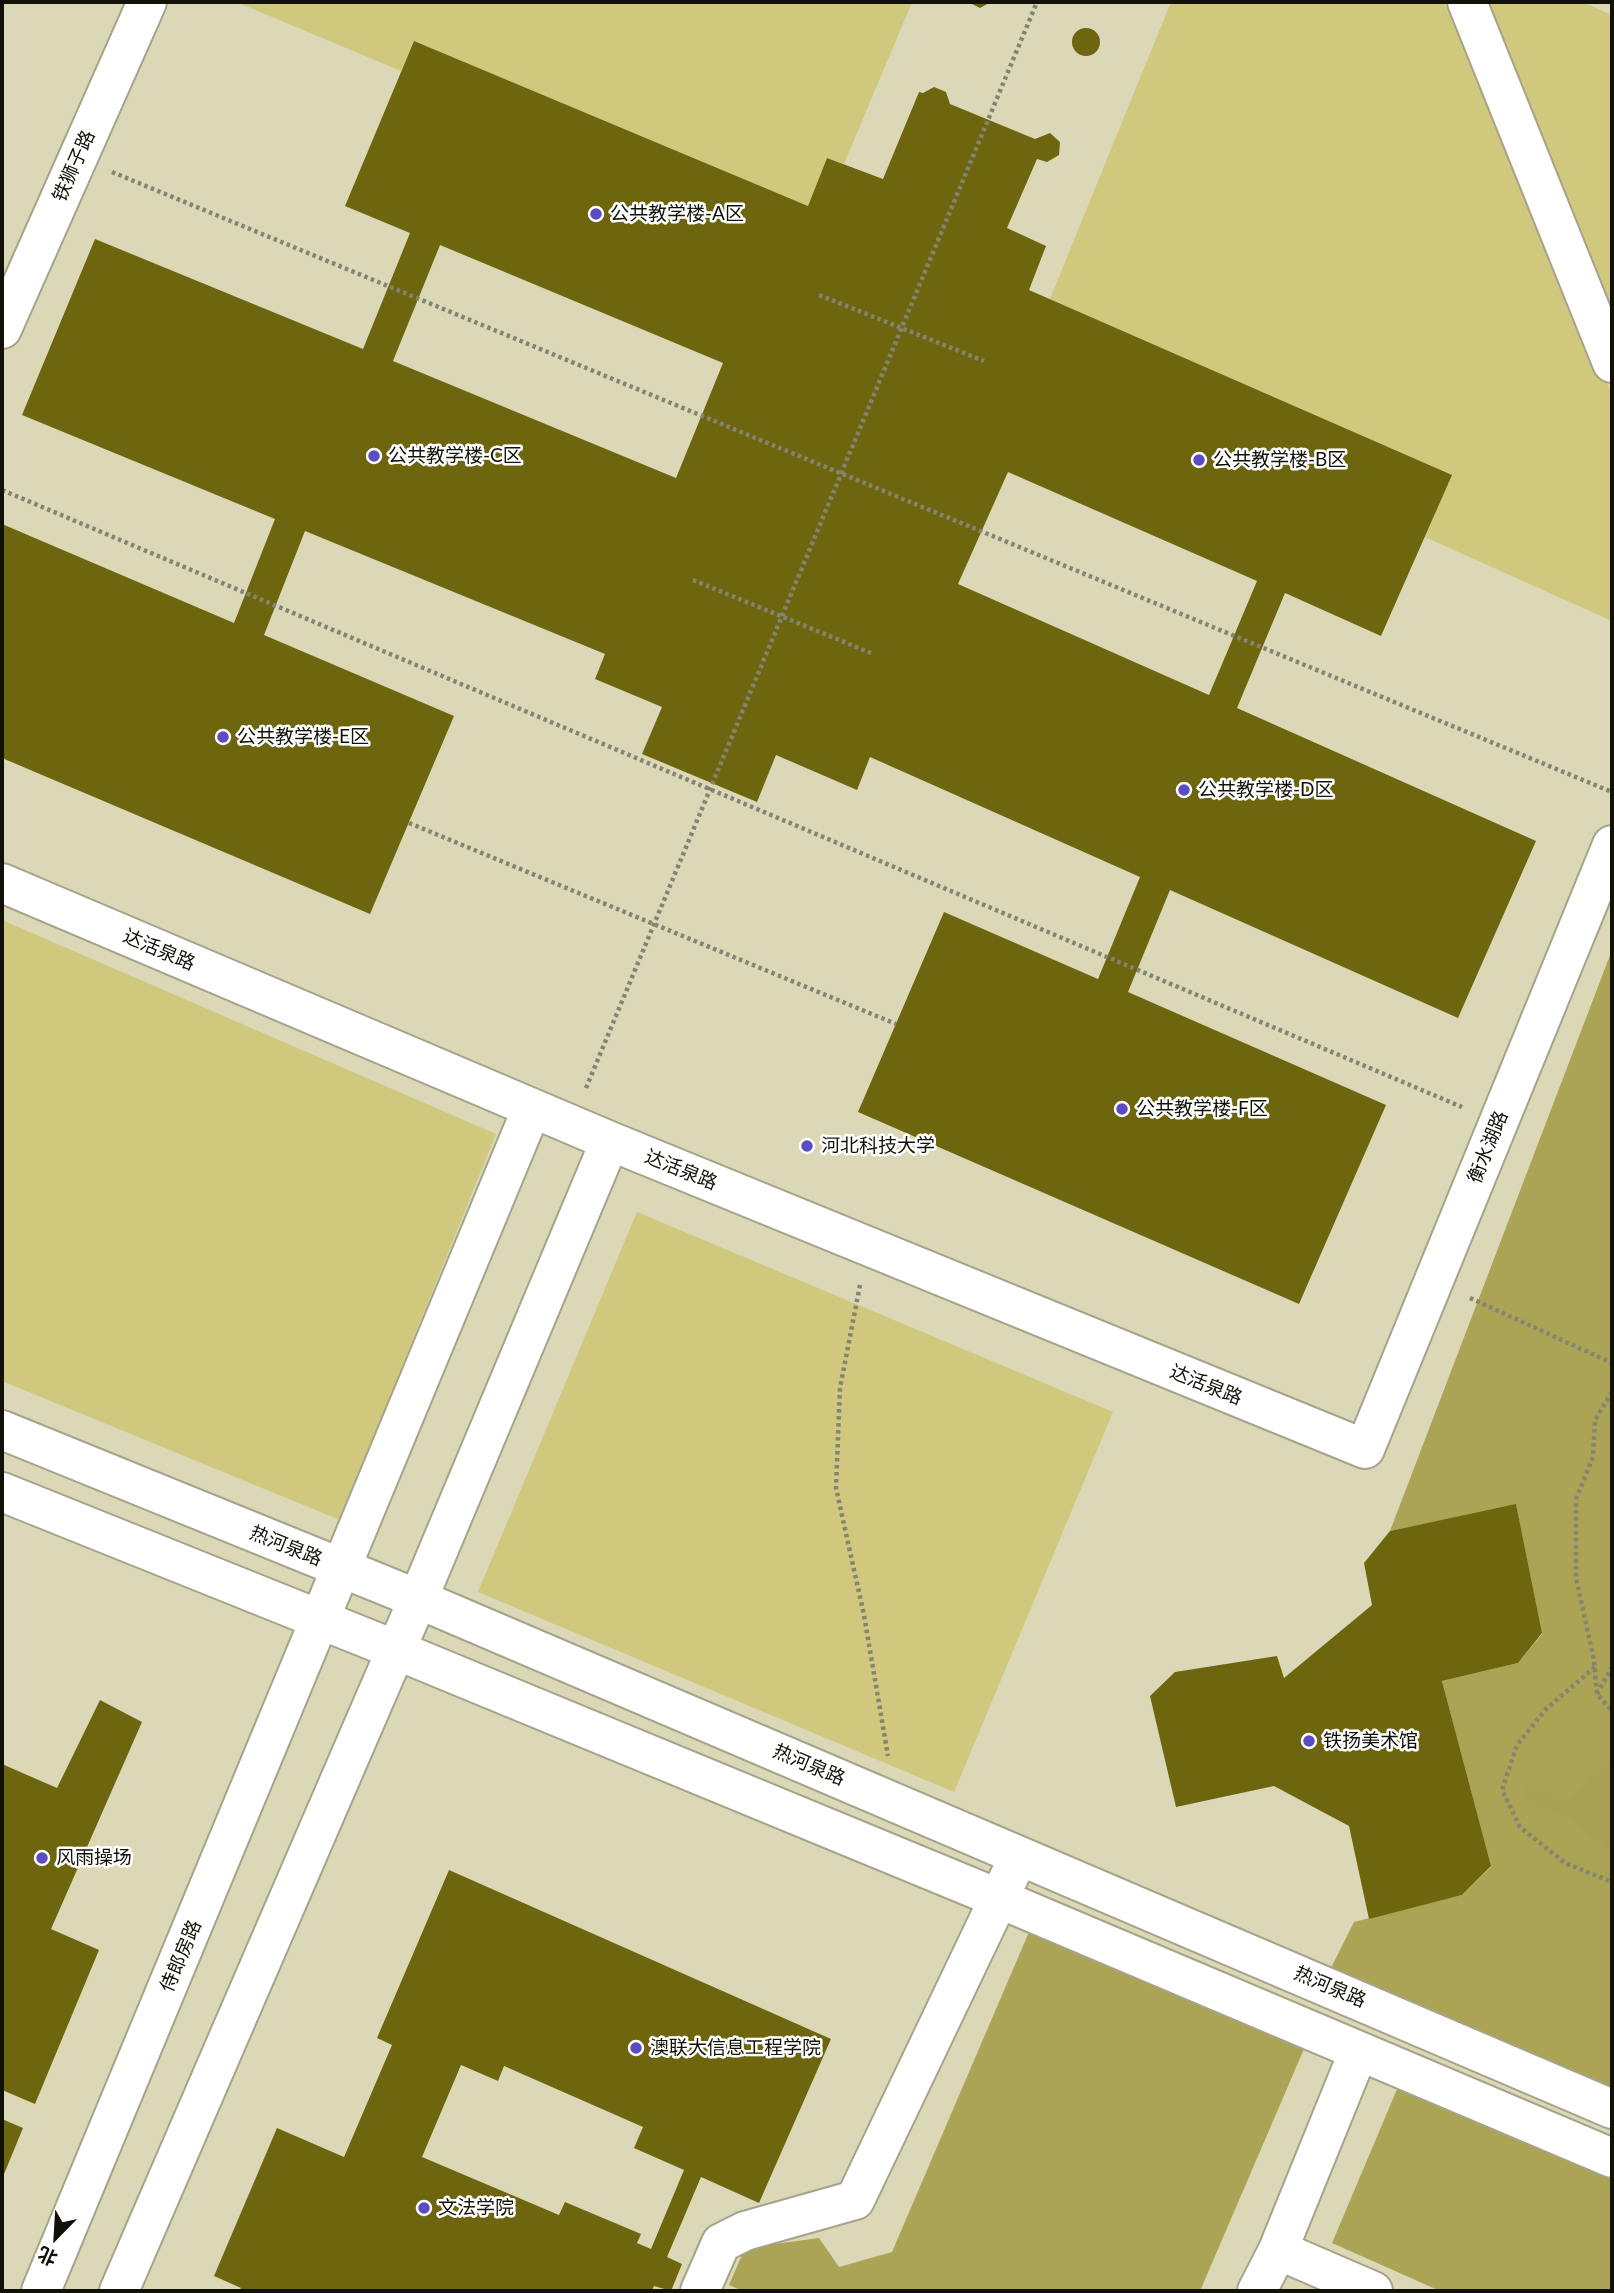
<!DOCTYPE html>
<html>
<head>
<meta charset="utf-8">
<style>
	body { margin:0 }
	#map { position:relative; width:1614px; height:2293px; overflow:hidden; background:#e7e5cb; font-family:Lato,"Noto Sans SC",sans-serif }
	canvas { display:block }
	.frame { position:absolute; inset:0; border:4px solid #121108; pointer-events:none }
	.north { position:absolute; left:21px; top:2202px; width:70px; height:70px; -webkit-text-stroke:5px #fff; paint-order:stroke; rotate:204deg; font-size:19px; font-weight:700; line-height:28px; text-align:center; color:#121108 }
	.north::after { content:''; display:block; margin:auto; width:24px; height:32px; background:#121108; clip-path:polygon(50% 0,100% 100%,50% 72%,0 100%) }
</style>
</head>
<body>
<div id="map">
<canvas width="1614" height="2293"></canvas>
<div class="frame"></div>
<div class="north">北</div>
</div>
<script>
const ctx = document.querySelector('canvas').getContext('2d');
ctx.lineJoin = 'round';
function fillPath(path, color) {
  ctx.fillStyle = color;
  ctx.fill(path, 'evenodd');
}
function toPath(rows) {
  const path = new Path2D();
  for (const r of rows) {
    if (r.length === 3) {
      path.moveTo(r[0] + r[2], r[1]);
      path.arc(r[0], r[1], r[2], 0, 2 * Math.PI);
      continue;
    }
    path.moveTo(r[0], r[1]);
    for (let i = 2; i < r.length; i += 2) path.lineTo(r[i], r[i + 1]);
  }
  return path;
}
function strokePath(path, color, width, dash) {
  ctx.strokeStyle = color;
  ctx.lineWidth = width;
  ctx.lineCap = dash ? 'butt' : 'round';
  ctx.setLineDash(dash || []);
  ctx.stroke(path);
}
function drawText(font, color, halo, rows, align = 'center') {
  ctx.font = font + ' Lato,"Noto Sans SC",sans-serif';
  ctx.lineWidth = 5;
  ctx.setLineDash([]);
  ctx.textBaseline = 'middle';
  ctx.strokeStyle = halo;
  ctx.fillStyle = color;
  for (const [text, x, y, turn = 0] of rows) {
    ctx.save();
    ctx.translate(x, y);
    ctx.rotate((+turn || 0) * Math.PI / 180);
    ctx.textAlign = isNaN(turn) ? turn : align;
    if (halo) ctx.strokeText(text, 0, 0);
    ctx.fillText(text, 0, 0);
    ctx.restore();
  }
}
fillPath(toPath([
	[2,2,1612,2,1612,2291,2,2291]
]), '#dbd8b7');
fillPath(toPath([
	[242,2,912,2,844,164,827,158,808,206,414,41,401,71,241,4],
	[1171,2,1444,2,1612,394,1612,621,1425,537,1451,475,1050,299],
	[1481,2,1582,2,1612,15,1612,329],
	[2,920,496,1134,340,1520,2,1381],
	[637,1212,1113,1412,954,1792,478,1592]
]), '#cfc87d');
fillPath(toPath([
	[1612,950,1612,2097,1327,1976,1354,1922,1462,1895,1491,1867,1442,1681,1518,1663,1542,1634,1516,1505,1390,1531],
	[1032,1925,1307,2042,1200,2291,743,2291,729,2285,745,2248,819,2238,839,2267,892,2252],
	[1398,2087,1612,2175,1612,2291,1440,2291,1332,2243]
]), '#aba455');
fillPath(toPath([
	[1612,1761,1612,1853,1572,1820,1522,1801,1526,1787,1570,1798,1592,1773]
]), '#a9a254');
fillPath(toPath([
	[968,2,991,2,980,8],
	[1086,42,14],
	[414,41,808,206,827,158,883,179,919,92,923,93,934,87,946,92,950,104,1035,139,1050,133,1060,142,1059,155,1047,162,1037,159,1007,228,1046,246,1029,290,1452,475,1381,636,1285,593,1237,708,1536,841,1458,1018,1170,890,1128,992,1386,1105,1299,1304,858,1112,944,912,1098,979,1140,877,870,757,857,790,776,755,757,802,642,754,662,707,595,679,605,654,305,531,264,635,454,716,370,914,2,758,2,524,234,623,275,519,22,415,95,239,363,349,410,233,345,206],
	[440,245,723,363,676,478,393,361],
	[1008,472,1257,581,1209,695,958,584],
	[1516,1504,1542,1633,1518,1663,1442,1681,1491,1866,1462,1895,1369,1919,1349,1826,1274,1786,1176,1807,1150,1696,1175,1672,1277,1656,1284,1678,1372,1605,1364,1563,1390,1531],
	[100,1700,142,1722,51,1929,99,1950,35,2104,2,2090,2,1764,57,1788],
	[449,1870,831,2039,759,2203,701,2177,667,2257,682,2264,671,2291,654,2286,652,2291,239,2291,241,2288,214,2276,277,2128,344,2157,392,2045,377,2038],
	[461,2065,498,2081,504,2066,643,2127,634,2148,684,2170,651,2249,637,2243,641,2234,565,2202,559,2215,422,2157],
	[2,2119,23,2128,2,2179]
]), '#6e660f');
const minor = toPath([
	[1467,2,1612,363],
	[2,329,147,2],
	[2,883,610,1141,1365,1449,1612,845],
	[2,1430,418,1599,1612,2109],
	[2,1492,396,1650,1000,1899,1612,2158],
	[1278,2250,1373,2291],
	[41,2291,532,1108],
	[119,2291,418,1599,610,1141],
	[700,2291,721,2243,745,2231,855,2200,1010,1875],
	[1257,2291,1278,2250,1358,2053]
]);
strokePath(minor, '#a5a38a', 42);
strokePath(toPath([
	[112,172,1612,792],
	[819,295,984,361],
	[2,490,1462,1107],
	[693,580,871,653],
	[409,823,896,1024],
	[586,1088,1037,2],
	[860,1285,840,1388,836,1488,864,1615,888,1756],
	[1470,1298,1612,1363],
	[1612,1392,1595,1420,1593,1457,1576,1499,1576,1578,1594,1660,1597,1694,1612,1711],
	[1595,1667,1546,1709,1517,1745,1502,1790,1520,1827,1565,1863,1612,1882],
	[1597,1694,1612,1667]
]), '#858472', 4.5, [3.5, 3.5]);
strokePath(minor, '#fff', 38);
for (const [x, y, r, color] of [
	[596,214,7,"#5c4cc4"],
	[374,456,7,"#5c4cc4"],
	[1199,460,7,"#5c4cc4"],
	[223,737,7,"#5c4cc4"],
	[1184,790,7,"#5c4cc4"],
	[1122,1109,7,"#5c4cc4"],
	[807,1146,7,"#5c4cc4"],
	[1309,1741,7,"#5c4cc4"],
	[42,1858,7,"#5c4cc4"],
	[636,2048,7,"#5c4cc4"],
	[424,2208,7,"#5c4cc4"]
]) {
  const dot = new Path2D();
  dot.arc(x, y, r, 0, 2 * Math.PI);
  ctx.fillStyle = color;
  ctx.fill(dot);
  strokePath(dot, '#fff', 2.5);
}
drawText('19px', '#121108', '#fff', [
	["铁狮子路",74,166,-66],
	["达活泉路",159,950,23],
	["衡水湖路",1488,1147,-68],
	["达活泉路",681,1170,22],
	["达活泉路",1206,1385,22],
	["热河泉路",286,1546,22],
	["热河泉路",809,1765,23],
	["侍郎房路",181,1956,-67],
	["热河泉路",1330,1987,23]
]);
drawText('19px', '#121108', '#fff', [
	["公共教学楼-A区",610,214],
	["公共教学楼-C区",388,456],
	["公共教学楼-B区",1213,460],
	["公共教学楼-E区",237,737],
	["公共教学楼-D区",1198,790],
	["公共教学楼-F区",1136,1109],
	["河北科技大学",821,1146],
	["铁扬美术馆",1323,1741],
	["风雨操场",56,1858],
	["澳联大信息工程学院",650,2048],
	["文法学院",438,2208]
], 'left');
</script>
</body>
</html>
